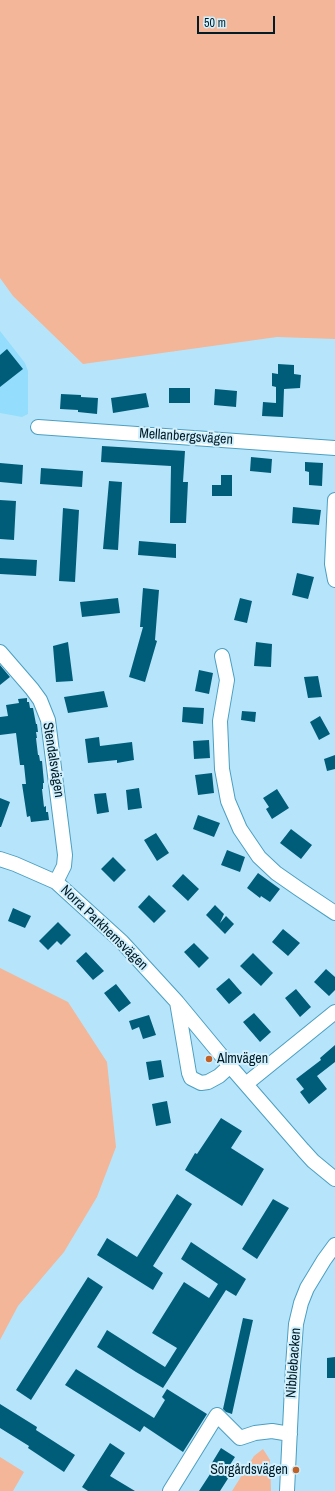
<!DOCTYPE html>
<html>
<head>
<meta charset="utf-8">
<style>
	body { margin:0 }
	#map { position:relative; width:335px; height:1491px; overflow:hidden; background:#b6e5fb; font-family:"Archivo Narrow",sans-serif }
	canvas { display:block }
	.scale { position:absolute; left:197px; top:16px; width:78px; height:18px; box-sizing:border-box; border:2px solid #021c27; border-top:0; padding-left:5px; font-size:12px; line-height:14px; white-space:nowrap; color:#021c27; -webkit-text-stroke:3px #d1f0fe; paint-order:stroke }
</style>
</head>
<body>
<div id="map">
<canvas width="335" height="1491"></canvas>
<div class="scale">50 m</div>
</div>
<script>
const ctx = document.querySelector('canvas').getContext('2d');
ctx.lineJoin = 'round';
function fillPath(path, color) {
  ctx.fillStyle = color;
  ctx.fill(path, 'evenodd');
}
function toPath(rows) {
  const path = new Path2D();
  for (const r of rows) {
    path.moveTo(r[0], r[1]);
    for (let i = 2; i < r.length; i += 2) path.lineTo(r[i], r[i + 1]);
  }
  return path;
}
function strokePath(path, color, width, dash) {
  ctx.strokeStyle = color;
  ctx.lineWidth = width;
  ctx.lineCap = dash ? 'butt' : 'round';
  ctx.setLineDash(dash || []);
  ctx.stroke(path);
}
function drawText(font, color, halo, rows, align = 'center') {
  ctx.font = font + ' "Archivo Narrow",sans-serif';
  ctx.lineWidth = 4;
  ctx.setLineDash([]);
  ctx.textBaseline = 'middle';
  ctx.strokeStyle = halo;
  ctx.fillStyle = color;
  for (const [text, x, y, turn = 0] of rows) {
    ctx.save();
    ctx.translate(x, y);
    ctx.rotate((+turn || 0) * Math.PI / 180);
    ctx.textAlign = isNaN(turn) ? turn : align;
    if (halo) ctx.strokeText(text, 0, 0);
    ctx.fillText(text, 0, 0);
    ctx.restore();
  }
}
fillPath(toPath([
	[0,331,25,363,28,371,28,414,22,417,0,413]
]), '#94ddfc');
fillPath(toPath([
	[0,0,335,0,335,339,277,337,83,364,13,296,0,278],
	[0,968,68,1002,107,1062,116,1147,97,1197,64,1252,18,1306,0,1340],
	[263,1449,270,1460,271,1491,232,1491,254,1456],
	[0,1457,24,1472,13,1491,0,1491]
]), '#f3b698');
fillPath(toPath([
	[7,349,23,369,0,387,0,355],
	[278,364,294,365,294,374,301,375,300,388,284,389,283,417,262,416,263,402,276,403,276,387,272,386,272,373,278,374],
	[169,388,190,388,190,403,169,403],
	[215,389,237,391,236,407,214,405],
	[146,393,149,407,113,413,111,398],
	[61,394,81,395,81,397,98,398,97,414,78,412,78,410,60,409],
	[102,446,185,451,183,482,188,482,186,523,170,523,171,466,101,462],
	[251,457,272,459,271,473,250,471],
	[305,462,323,463,322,486,309,485,309,472,305,471],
	[0,463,23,465,22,484,0,482],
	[41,468,83,471,82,487,40,484],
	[221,475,232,475,232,496,212,496,212,485,221,485],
	[109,481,122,482,118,550,103,549],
	[0,500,16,501,14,540,0,539],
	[293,507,321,510,319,525,292,523],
	[63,508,79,510,75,582,59,581],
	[139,541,176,544,176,558,138,555],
	[0,558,37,560,36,576,0,574],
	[297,573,314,577,308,599,292,595],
	[143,588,159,590,155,640,157,641,145,682,129,677,143,627,140,627],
	[118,598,120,613,82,617,80,602],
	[240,598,252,601,247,623,234,620],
	[68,642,73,681,56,682,53,646],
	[256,642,272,644,271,667,254,666],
	[0,665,10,677,0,685],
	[199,670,213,673,209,694,195,691],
	[318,676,322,697,308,698,304,677],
	[104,691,108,707,68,713,64,697],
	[27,698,27,702,29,702,30,708,33,708,36,724,37,724,38,732,36,732,37,738,36,738,38,755,39,755,40,761,42,761,44,783,43,783,43,789,42,789,44,807,46,806,46,812,48,812,49,820,31,822,30,816,27,817,22,784,26,784,24,765,20,765,16,733,0,735,0,717,8,716,6,705,19,703,18,699],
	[183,707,204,708,203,724,182,722],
	[242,711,256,712,255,722,241,720],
	[320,716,330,734,319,740,310,722],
	[99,737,100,746,132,742,134,760,117,763,117,760,88,763,85,739],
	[209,740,210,758,194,759,193,741],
	[335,755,335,769,327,771,324,759],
	[212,773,214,793,198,795,195,775],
	[139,788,142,808,128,810,126,790],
	[277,789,289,808,272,819,266,809,269,807,263,798],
	[106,793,109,812,97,814,94,794],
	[0,798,10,802,1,827,0,827],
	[198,815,220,823,214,837,193,829],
	[291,829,312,845,301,859,280,843],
	[156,833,169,853,157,861,144,840],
	[227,850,245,857,240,872,221,865],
	[113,857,126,870,114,882,101,869],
	[258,873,280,889,270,902,261,896,260,898,247,888],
	[183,874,199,889,188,901,172,886],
	[149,895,166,911,154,923,138,907],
	[215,905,224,914,220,923,226,916,234,924,225,934,206,915],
	[13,908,31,916,25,928,8,921],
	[58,922,71,935,61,945,57,941,48,950,39,941],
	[283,929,300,943,288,956,272,942],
	[194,943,209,958,199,968,184,952],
	[86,952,104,971,93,980,76,961],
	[253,953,273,973,261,986,240,966],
	[326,969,335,977,335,990,329,996,314,982],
	[229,978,242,993,229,1004,216,989],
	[116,984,131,1003,119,1012,104,993],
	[296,989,311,1007,300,1017,285,998],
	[254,1013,271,1032,260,1042,243,1022],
	[149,1015,156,1035,143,1039,139,1027,132,1030,129,1021],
	[335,1045,335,1062,317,1076,327,1089,309,1104,300,1092,304,1089,296,1079,321,1060,320,1058],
	[161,1060,164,1077,149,1080,146,1062],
	[167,1101,171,1123,156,1126,152,1104],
	[221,1118,242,1131,231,1148,264,1169,242,1206,185,1170,195,1153,197,1154],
	[177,1194,192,1204,153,1266,163,1273,153,1290,97,1255,107,1238,137,1257],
	[273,1199,289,1208,257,1259,242,1249],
	[191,1242,246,1279,236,1296,226,1290,163,1388,136,1372,97,1347,107,1330,165,1367,177,1348,152,1333,184,1282,209,1298,218,1284,181,1259],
	[88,1277,103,1287,31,1400,16,1390],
	[243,1318,253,1320,232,1414,226,1412,223,1409],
	[335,1357,335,1378,327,1378,327,1358],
	[76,1369,154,1418,165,1400,162,1397,167,1389,207,1414,183,1452,144,1426,140,1432,65,1385],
	[0,1404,37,1427,36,1430,75,1455,64,1472,28,1448,29,1446,0,1428],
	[110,1443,125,1453,110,1476,135,1491,88,1491,82,1487],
	[221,1448,235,1457,224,1474,229,1477,220,1491,199,1491,214,1468,210,1466]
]), '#005d79');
const minor = toPath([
	[38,427,335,448],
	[335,500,332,564,335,580],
	[0,652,32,689,40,700,48,720,65,855,64,866,56,882],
	[222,656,227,680,220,721,222,769,228,801,240,829,259,857,276,873,299,889,335,913],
	[0,859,15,864,56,882,122,942,177,1002,230,1066,303,1150,313,1161,335,1179],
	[177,1002,189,1073,191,1078,201,1083,208,1082,219,1076,230,1066],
	[246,1084,335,1012],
	[170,1491,217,1415,240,1438,255,1433,272,1431,290,1434],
	[287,1491,293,1366,296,1324,301,1303,307,1288,324,1260,335,1245]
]);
strokePath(minor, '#4b9fc1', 16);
strokePath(minor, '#fff', 14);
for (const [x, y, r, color] of [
	[209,1059,4,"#c36026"],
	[296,1470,4,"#c36026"]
]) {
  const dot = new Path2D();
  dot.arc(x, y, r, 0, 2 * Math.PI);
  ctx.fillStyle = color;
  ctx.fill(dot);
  strokePath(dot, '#d1f0fe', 1.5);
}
drawText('14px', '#021c27', '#d1f0fe', [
	["Mellanbergsvägen",186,437,4],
	["Stendalsvägen",53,760,81],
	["Norra Parkhemsvägen",104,928,44],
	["Nibblebacken",294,1363,-86]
]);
drawText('14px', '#021c27', '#d1f0fe', [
	["Almvägen",217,1059],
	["Sörgårdsvägen",288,1470,"right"]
], 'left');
</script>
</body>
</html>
